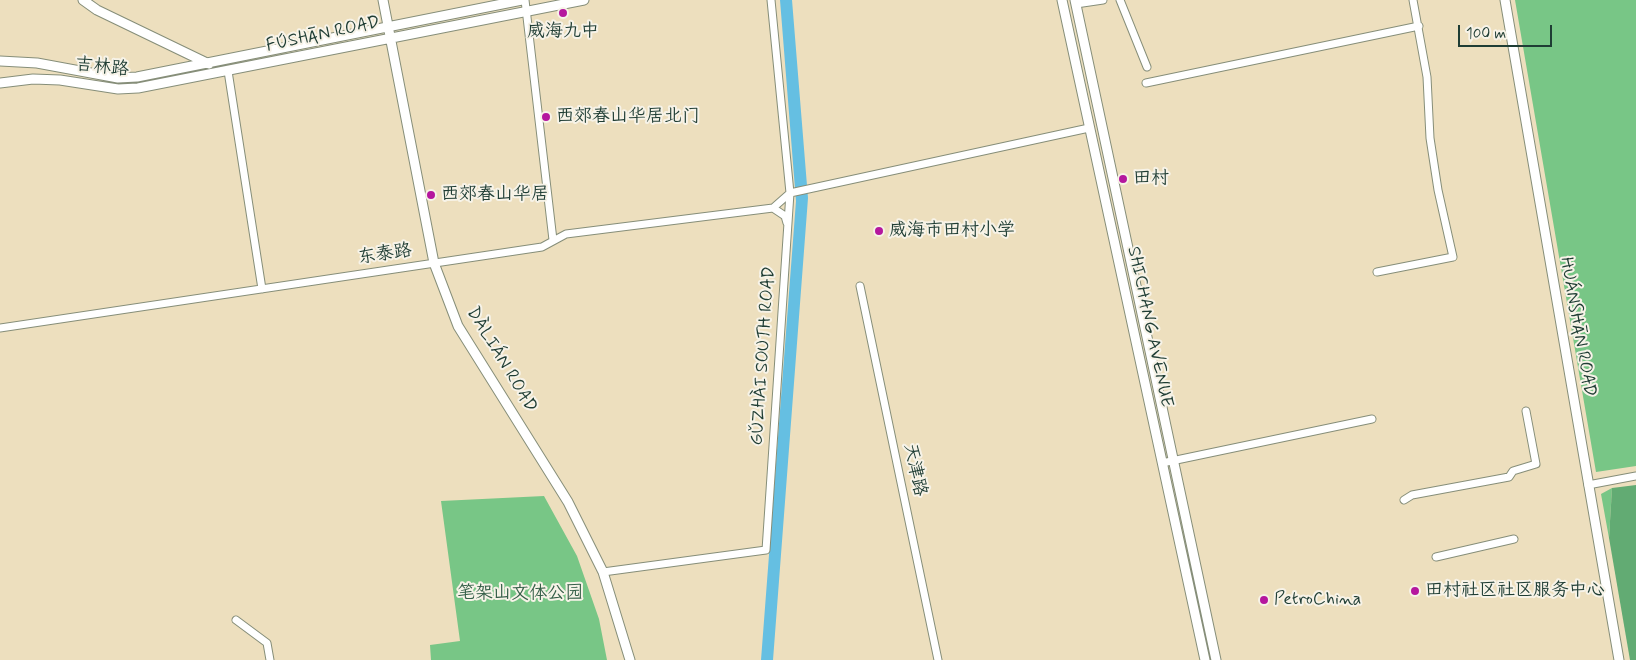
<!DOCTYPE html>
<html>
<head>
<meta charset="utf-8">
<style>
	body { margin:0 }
	#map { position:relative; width:1636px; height:660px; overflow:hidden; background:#eddfbe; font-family:Mynerve,sans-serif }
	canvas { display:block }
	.scale { position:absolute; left:1458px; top:25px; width:94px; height:22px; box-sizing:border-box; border:2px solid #1f3d34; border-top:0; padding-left:6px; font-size:15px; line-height:18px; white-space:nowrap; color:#1f3d34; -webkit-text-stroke:4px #f7f3e8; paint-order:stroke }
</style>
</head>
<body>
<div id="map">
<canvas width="1636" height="660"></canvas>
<div class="scale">100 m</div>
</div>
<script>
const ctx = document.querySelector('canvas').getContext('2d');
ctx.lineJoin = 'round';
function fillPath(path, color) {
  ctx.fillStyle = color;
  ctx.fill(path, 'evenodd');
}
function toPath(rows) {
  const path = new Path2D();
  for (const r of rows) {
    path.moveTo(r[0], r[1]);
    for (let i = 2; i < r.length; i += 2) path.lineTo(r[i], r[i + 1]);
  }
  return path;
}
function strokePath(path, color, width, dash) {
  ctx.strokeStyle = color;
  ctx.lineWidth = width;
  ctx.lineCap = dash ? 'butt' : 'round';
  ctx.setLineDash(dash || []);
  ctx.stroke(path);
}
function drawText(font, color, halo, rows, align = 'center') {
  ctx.font = font + ' Mynerve,"LXGW WenKai TC",sans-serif';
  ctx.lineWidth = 4;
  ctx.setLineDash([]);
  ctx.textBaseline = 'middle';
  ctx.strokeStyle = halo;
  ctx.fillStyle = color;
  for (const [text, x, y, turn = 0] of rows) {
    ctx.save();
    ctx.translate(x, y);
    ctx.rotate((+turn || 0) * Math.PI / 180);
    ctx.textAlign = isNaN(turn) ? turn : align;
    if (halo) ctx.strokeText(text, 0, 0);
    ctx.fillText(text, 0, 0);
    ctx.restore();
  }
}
fillPath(toPath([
	[1515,0,1636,0,1636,466,1596,472],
	[1612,488,1609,538,1601,494],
	[544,496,577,556,599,619,607,660,431,660,430,645,460,641,441,501]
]), '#78c686');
fillPath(toPath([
	[1636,485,1636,660,1630,660,1609,538,1612,488]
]), '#62ab73');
fillPath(toPath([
	[780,0,792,0,808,198,773,660,761,660,796,201]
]), '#65bfe2');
const minor = toPath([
	[525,0,553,240],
	[1120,0,1147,67],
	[1076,4,1103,0],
	[228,71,262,289],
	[1146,83,1419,26],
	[773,208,790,193,1089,128],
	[773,208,785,216,787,223],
	[1377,272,1453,257,1438,190,1430,138,1427,77,1413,0],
	[860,286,938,660],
	[0,328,542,247,566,234,773,208],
	[1162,463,1372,419],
	[1588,485,1636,476],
	[1404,500,1412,495,1509,477,1513,471,1536,464,1526,411],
	[1436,557,1514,539],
	[603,572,766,550,790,193,771,0],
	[236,620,267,643,270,660]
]);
const major = toPath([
	[83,0,97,10,209,64],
	[383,0,434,263,458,326,568,502,603,572,630,660],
	[1062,0,1205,660],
	[1075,0,1216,660],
	[1505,0,1619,660],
	[0,61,37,63,118,78,137,77,522,0],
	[0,83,33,79,60,80,118,89,138,88,584,0]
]);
strokePath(minor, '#868e79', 9);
strokePath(major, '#868e79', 11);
strokePath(minor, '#fff', 7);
strokePath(major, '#fff', 9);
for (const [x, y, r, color] of [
	[563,13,5,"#b5179e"],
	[546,117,5,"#b5179e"],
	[1123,179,5,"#b5179e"],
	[431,195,5,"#b5179e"],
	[879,231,5,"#b5179e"],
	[1415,591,5,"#b5179e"],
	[1264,600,5,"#b5179e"]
]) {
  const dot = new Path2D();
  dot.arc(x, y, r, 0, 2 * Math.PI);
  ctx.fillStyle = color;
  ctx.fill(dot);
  strokePath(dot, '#f7f3e8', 2);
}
drawText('18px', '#1f3d34', '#f7f3e8', [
	["威海九中",563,32,"center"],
	["西郊春山华居北门",556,117],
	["田村",1133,179],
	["西郊春山华居",441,195],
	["威海市田村小学",889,231],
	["田村社区社区服务中心",1425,591],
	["PetroChina",1274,600]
], 'left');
drawText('18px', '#1f3d34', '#f7f3e8', [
	["FÚSHĀN ROAD",323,35,-12],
	["吉林路",102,68,6],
	["东泰路",385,255,-8],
	["SHICHANG AVENUE",1149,327,78],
	["HUÁNSHĀN ROAD",1577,327,80],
	["GǓZHÀI SOUTH ROAD",764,356,-86],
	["DÀLIÁN ROAD",501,360,59],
	["天津路",914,470,78]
]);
drawText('18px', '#355f48', '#f7f3e8', [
	["笔架山文体公园",520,594]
]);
</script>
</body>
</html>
